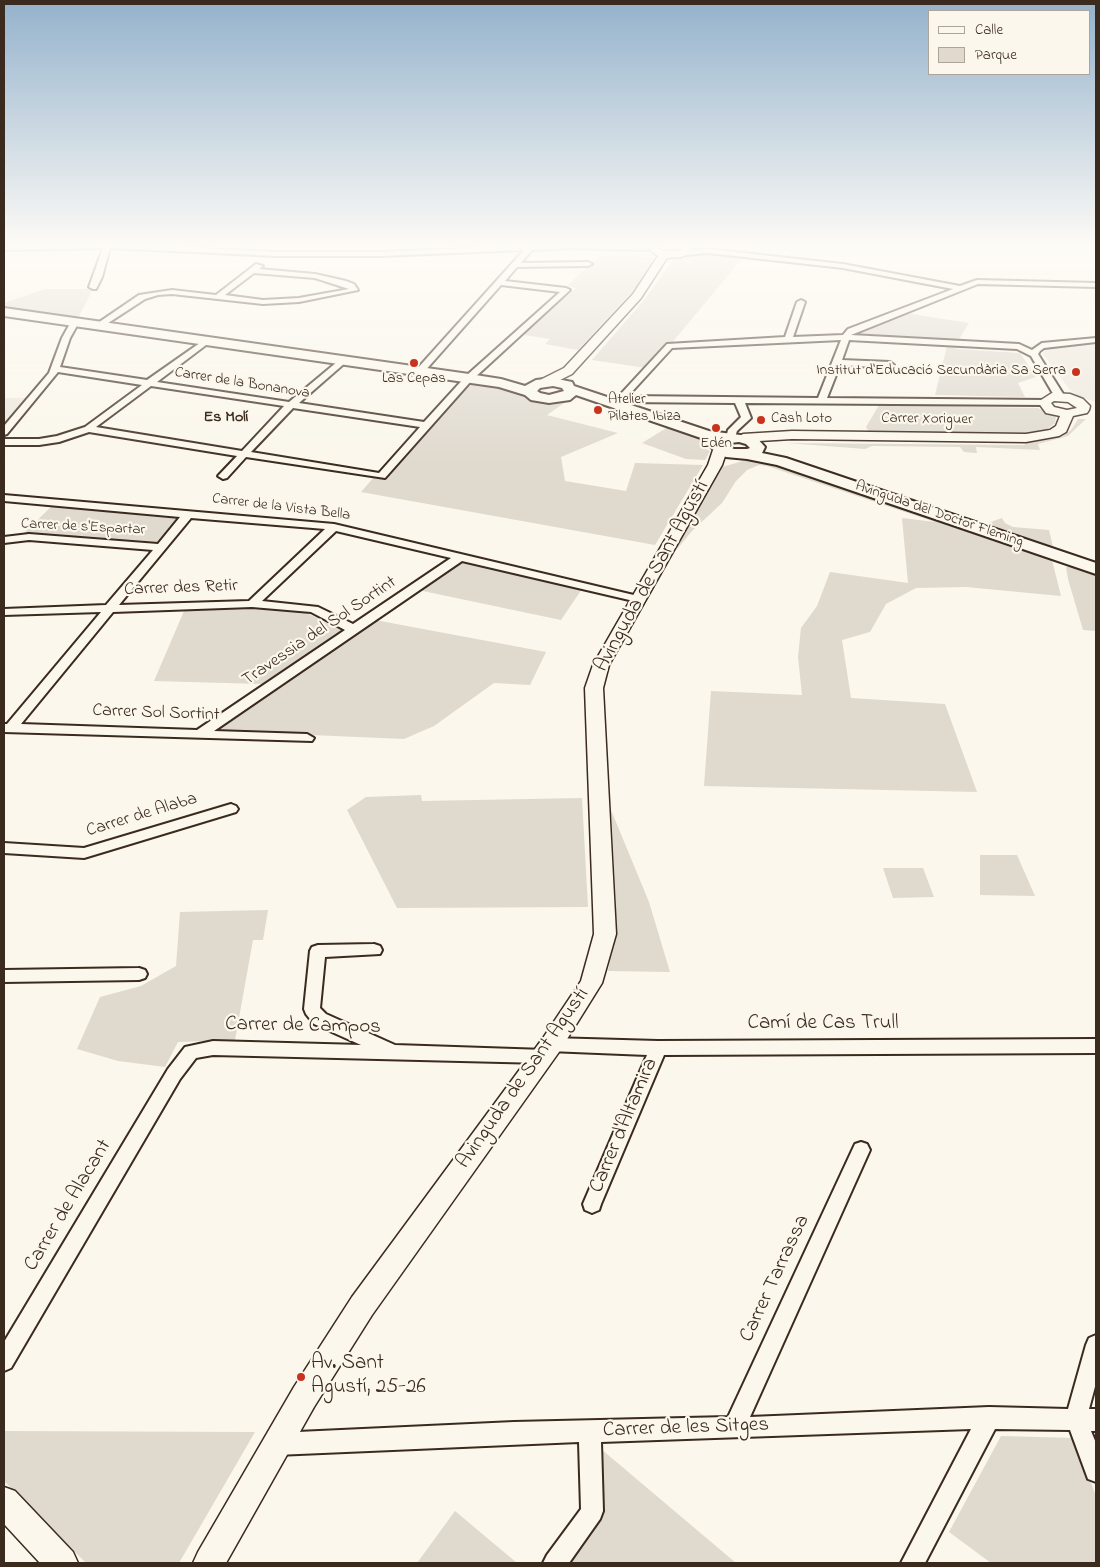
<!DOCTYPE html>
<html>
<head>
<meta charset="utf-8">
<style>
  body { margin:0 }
  #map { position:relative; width:1100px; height:1567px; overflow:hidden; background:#fbf7ec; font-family:"Indie Flower",sans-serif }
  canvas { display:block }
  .frame { position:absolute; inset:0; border:5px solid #3b2a1e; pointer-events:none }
  .legend { position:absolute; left:928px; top:10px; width:162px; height:65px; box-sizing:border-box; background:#fbf7ec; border:1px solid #aea59a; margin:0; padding:6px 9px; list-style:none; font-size:15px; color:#3b2a1e }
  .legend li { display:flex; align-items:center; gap:10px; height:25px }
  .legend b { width:25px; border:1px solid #aea59a }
</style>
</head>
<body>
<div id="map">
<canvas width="1100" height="1567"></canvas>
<div class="frame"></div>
<ul class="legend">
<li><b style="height:6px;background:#fbf7ec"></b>Calle</li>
<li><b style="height:14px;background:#dfd9ce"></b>Parque</li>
</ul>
</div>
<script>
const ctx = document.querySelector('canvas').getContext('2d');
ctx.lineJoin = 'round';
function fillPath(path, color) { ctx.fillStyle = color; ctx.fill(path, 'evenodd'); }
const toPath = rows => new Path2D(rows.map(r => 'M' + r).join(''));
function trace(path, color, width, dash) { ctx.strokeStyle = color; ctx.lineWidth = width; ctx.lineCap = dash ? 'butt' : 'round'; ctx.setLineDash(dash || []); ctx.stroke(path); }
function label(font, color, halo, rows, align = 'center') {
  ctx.font = font + ' "Indie Flower",sans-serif'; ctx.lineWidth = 4.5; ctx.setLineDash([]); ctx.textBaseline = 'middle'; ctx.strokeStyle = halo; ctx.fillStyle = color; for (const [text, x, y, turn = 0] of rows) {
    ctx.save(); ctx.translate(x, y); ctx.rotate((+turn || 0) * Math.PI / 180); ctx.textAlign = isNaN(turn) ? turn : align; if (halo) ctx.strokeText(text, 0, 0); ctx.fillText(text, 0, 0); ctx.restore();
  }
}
const built = toPath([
  [1096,344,1096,402,1080,397,1070,390,1043,354,1045,350,1050,348],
  [4,398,28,398,4,424]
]);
const green = toPath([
  [719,253,745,255,671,344,646,368,592,360,644,300,675,258,694,254],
  [599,256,654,257,651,267,640,283,578,350,545,344,550,339,524,335,576,288,567,286],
  [45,289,93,289,78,318,4,308,4,303],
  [906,313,969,323,958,341,857,335,857,332],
  [947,346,958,349,1020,353,1036,377,1018,383,1025,397,935,395],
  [469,382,511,389,533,401,552,404,567,401,547,415,618,433,561,457,565,481,626,491,635,463,703,465,655,545,361,492,374,477,383,478],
  [879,405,1038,408,1056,417,1055,423,1046,430,1024,434,869,432,866,427],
  [1078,419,1086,419,1068,436,1038,444,1040,450,976,447,977,453,964,452,960,447,872,446,865,449,787,443,1024,445,1029,442,1063,436,1071,430],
  [668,427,703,440,700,446,710,451,705,460,686,459,642,443],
  [743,461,754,461,776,465,780,463,1045,555,1052,560,1061,596,966,587,916,588,886,604,870,632,842,640,851,698,945,704,977,792,704,786,711,691,802,695,798,657,801,628,817,606,830,572,908,583,902,518,935,522,767,466,759,465,747,470,736,481,722,503,692,531,678,548,675,549,722,467],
  [54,504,182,515,156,544,24,533],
  [1002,518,1005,523,1013,527,1049,530,1053,547,1075,555,1073,558,982,525],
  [459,561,582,589,561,620,418,590],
  [1076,566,1096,573,1096,631,1083,630,1068,579,1066,567],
  [252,607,305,612,342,631,262,684,154,681,184,611],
  [375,620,546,652,530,685,494,683,434,726,404,739,219,731,215,727],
  [421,795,422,801,582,798,588,907,397,908,347,810,366,797],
  [611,810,649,902,670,972,608,971,615,931,616,903],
  [980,855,1017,855,1035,896,980,895],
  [923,868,934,897,893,898,883,868],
  [268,910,263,940,253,940,235,1040,178,1042,165,1067,118,1061,77,1049,100,997,141,986,176,966,180,912],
  [4,1431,255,1432,179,1563,86,1563,4,1481],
  [1001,1436,1074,1438,1096,1496,1096,1563,991,1563,949,1532],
  [601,1449,736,1563,571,1563,594,1531,603,1513],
  [455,1511,517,1563,417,1563]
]);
const street = toPath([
  [120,244,276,252,381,252,558,244,660,244,662,246,644,250,572,248,532,250,521,263,588,262,592,264,588,266,517,267,505,281,566,288,570,290,472,380,385,478,246,457,227,478,223,479,218,476,237,456,89,432,59,442,39,445,4,445,4,439,39,439,57,436,85,427,142,385,58,372,7,434,4,435,4,426,49,373,62,338,72,320,75,320,79,322,70,338,60,367,147,380,207,338,211,340,210,342,157,382,289,402,343,357,346,358,346,362,299,403,424,422,466,376,560,292,501,285,423,373,420,374,417,373,417,369,524,250,381,256,276,256,110,248,102,277,96,289,93,289,89,287,103,248,4,250,4,246,120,244],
  [151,386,284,406,242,451,96,427,151,386],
  [293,408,420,427,379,473,251,452,293,408],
  [708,249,843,264,960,286,977,280,1096,283,1096,287,978,284,851,335,1019,344,1032,350,1042,343,1096,338,1096,342,1044,348,1040,351,1038,354,1065,397,1060,400,1055,397,1031,356,1017,349,849,340,842,360,890,362,894,365,890,368,840,365,827,398,1047,400,1047,404,1044,405,745,403,751,418,737,431,734,440,731,441,726,438,728,430,741,417,735,403,623,402,614,406,608,406,608,402,618,397,667,344,785,337,797,302,801,300,805,302,793,337,843,335,848,329,953,289,843,268,708,253,685,255,681,253,685,251,708,249],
  [841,340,818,398,628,396,672,348,841,340],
  [256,264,263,266,259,269,315,274,346,281,354,284,358,290,299,302,263,304,172,294,158,295,145,299,102,327,95,325,139,295,172,290,216,295,256,264],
  [254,273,315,278,349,289,299,298,263,300,225,295,254,273],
  [4,495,334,524,638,596,644,599,638,602,462,561,214,731,307,734,314,738,312,741,4,732,4,724,7,724,101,612,4,615,4,609,106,605,153,550,29,540,4,543,4,537,29,534,158,544,180,517,4,501,4,495],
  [191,518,325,529,249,601,119,605,191,518],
  [336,531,451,558,353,624,318,607,262,601,336,531],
  [252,607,311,612,345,630,197,730,21,724,113,612,252,607],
  [231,804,236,806,238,809,236,812,84,858,4,853,4,843,84,848,231,804],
  [374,944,380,946,382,950,380,954,325,957,320,1008,326,1014,395,1045,545,1050,543,1045,545,1040,551,1038,658,1041,1096,1039,1096,1053,664,1055,601,1204,599,1210,592,1213,585,1210,583,1204,647,1055,549,1051,552,1056,549,1061,543,1063,213,1055,196,1058,180,1079,11,1368,4,1371,4,1342,168,1069,185,1047,213,1041,361,1045,314,1024,306,1014,304,1009,310,951,312,947,318,945,374,944],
  [139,968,145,970,147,974,145,978,139,980,4,982,4,970,139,968],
  [861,1142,867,1144,870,1150,750,1417,989,1407,1068,1409,1086,1345,1089,1338,1096,1335,1096,1383,1089,1409,1096,1409,1096,1431,1091,1431,1096,1443,1096,1482,1088,1479,1070,1430,995,1429,925,1563,901,1563,971,1429,601,1442,603,1511,600,1519,569,1563,543,1563,547,1555,581,1509,579,1442,276,1455,268,1452,265,1444,268,1436,276,1433,514,1422,728,1417,855,1144,861,1142]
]);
const secondary = toPath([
  [670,244,688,245,692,252,682,257,667,258,641,298,572,374,550,385,542,385,540,382,542,379,564,368,633,294,658,256,651,251,651,247,657,247,663,251,682,251,670,244],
  [1052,393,1070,394,1083,399,1090,406,1089,410,1087,413,1073,416,1066,432,1059,436,1026,442,792,439,743,442,737,438,743,434,792,431,1026,434,1050,430,1056,426,1060,416,1046,413,1038,402,1052,393],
  [1054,401,1068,402,1077,408,1067,410,1054,407,1051,403,1054,401],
  [721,443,728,447,722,465,609,665,603,688,616,934,602,983,559,1052,372,1315,314,1407,226,1563,193,1563,198,1552,294,1387,352,1297,543,1038,581,981,594,934,585,688,593,665,708,465,714,447,721,443],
  [4,1487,15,1491,73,1552,78,1563,40,1563,4,1524,4,1487]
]);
const primary = toPath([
  [4,308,469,374,501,379,525,386,536,380,553,378,567,381,572,382,574,386,709,431,756,437,765,447,762,453,786,458,1096,563,1096,574,777,465,747,459,726,457,718,453,701,438,576,395,570,400,549,403,531,400,525,395,499,387,4,316,4,308],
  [553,386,562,388,564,391,549,395,540,393,537,391,540,388,553,386],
  [739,442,746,444,750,448,747,449,734,449,728,446,730,443,739,442]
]);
const markers = [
  [414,363,5,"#c8321e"],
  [1076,372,5,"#c8321e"],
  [598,410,5,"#c8321e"],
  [761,420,5,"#c8321e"],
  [716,428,5,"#c8321e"],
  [301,1377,5,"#c8321e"]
];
const farPoinames = [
  ["Institut d'Educació Secundària Sa Serra",1066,372,"right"],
  ["Las Cepas",414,380],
  ["Atelier",608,401,"left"],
  ["Pilates Ibiza",608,418,"left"],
  ["Cash Loto",771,420,"left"],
  ["Edén",716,445]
];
const farStreetnames = [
  ["Carrer de la Bonanova",242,384,9],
  ["Carrer Xoriguer",927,420,1],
  ["Carrer de la Vista Bella",281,508,7],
  ["Avinguda del Doctor Fleming",939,515,19],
  ["Carrer de s'Espartar",83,528,3]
];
const farQuarternames = [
  ["Es Molí",226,418]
];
const streetNames = [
  ["Carrer des Retir",181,589,-2],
  ["Travessia del Sol Sortint",320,632,-34],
  ["Carrer Sol Sortint",156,714,2],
  ["Carrer de Alaba",142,816,-17]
];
const nearStreetnames = [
  ["Avinguda de Sant Agustí",653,577,-61],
  ["Camí de Cas Trull",823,1025],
  ["Carrer de Campos",303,1027,1],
  ["Avinguda de Sant Agustí",524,1079,-55],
  ["Carrer d'Altamira",625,1126,-67],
  ["Carrer de Alacant",69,1206,-59],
  ["Carrer Tarrassa",776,1279,-65],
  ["Carrer de les Sitges",686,1429,-2]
];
const nearPoinames = [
  ["Av. Sant",311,1365],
  ["Agustí, 25-26",311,1389]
];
fillPath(built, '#ede8dd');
fillPath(green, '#dfd9ce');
trace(street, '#3b2a1e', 4);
trace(secondary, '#3b2a1e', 3);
trace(primary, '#3b2a1e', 4);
fillPath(street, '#fbf7ec');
fillPath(secondary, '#fbf7ec');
fillPath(primary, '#fbf7ec');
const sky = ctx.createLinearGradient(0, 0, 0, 464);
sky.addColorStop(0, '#94b2cc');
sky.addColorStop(0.53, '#fdfbf6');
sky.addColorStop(1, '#fdfbf600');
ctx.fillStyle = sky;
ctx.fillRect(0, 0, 1100, 464);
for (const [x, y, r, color] of markers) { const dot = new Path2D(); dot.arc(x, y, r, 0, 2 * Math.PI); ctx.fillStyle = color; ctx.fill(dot); trace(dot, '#fbf7ec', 2); }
label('15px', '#3b2a1e', '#fbf7ec', farPoinames);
label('15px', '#3b2a1e', '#fbf7ec', farStreetnames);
label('bold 16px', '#3b2a1e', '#fbf7ec', farQuarternames);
label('18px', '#3b2a1e', '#fbf7ec', streetNames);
label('21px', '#3b2a1e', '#fbf7ec', nearStreetnames);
label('21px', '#3b2a1e', '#fbf7ec', nearPoinames, 'left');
</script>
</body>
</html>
